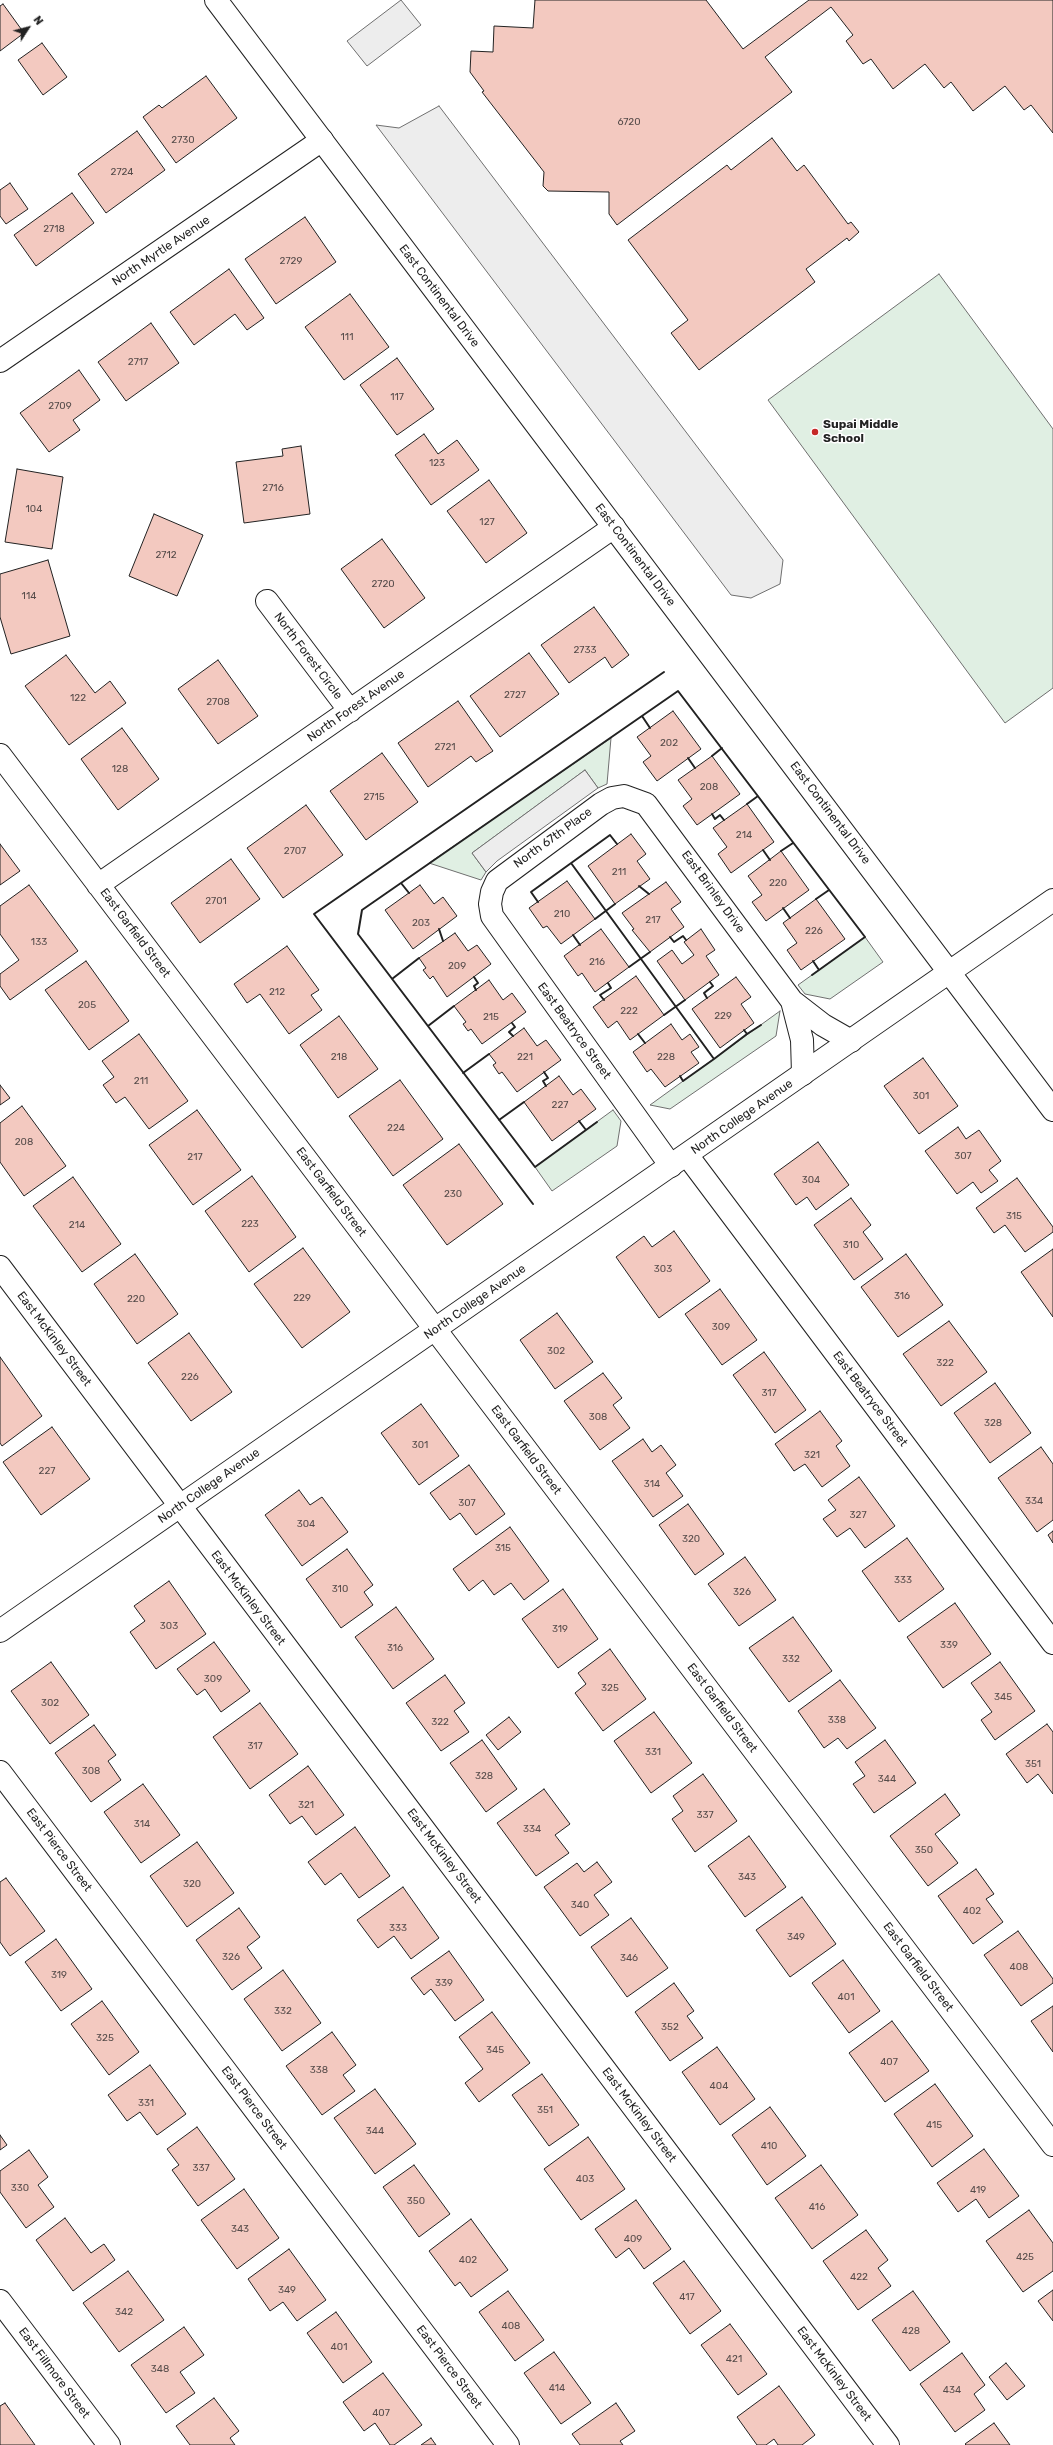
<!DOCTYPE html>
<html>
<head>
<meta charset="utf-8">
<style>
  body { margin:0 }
  #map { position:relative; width:1053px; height:2445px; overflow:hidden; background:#fff; font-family:Rubik,sans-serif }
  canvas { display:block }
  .north { position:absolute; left:8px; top:8px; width:40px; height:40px; -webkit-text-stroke:3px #fff; paint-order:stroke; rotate:54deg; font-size:11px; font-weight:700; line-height:16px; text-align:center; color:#222 }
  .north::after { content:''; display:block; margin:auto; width:14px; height:18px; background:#222; clip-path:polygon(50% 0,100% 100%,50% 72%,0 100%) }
</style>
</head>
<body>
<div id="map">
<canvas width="1053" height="2445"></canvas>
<div class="north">N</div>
</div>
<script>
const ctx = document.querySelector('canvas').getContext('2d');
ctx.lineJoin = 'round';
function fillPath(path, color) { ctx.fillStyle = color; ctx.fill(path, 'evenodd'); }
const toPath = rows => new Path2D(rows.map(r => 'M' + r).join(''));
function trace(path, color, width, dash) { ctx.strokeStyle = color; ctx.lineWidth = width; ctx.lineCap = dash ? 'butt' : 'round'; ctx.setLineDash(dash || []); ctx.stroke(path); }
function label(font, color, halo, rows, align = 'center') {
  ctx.font = font + ' Rubik,sans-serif'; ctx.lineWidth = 3; ctx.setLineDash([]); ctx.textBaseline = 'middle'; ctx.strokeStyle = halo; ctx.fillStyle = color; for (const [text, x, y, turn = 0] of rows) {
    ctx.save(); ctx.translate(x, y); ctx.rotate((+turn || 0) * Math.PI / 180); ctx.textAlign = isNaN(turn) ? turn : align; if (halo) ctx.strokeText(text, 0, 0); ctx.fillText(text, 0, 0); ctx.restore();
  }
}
const green = toPath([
  [939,274,1053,429,1053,688,1005,723,768,400,939,274],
  [611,738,607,784,598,788,585,770,472,853,486,872,481,880,429,863,611,738],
  [865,937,883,962,830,999,805,994,798,985,865,937],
  [780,1011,776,1036,670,1109,650,1105,780,1011],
  [613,1110,621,1121,617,1146,552,1191,535,1167,613,1110]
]);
const parking = toPath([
  [401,0,421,25,367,66,347,41,401,0],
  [439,106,783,560,780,584,751,598,731,595,376,125,399,128,439,106],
  [585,770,598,788,497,861,486,872,472,853,585,770]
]);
const building = toPath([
  [535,0,706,0,743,49,809,0,1053,0,1053,133,1031,105,1024,110,1005,86,973,111,951,82,944,88,925,64,893,89,871,59,863,64,846,41,853,35,831,7,765,57,792,92,617,225,609,214,609,192,548,191,543,186,544,172,482,92,484,91,470,72,471,51,493,52,494,26,533,28,535,0],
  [3,4,24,33,0,51,0,6,3,4],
  [42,43,67,77,43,95,18,60,42,43],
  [206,76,237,118,176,163,143,117,159,105,162,108,206,76],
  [137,131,165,170,106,213,78,174,137,131],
  [772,138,797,171,804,165,848,224,851,222,859,232,849,241,847,238,806,269,815,282,699,370,671,333,688,320,628,240,727,165,731,170,772,138],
  [10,183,28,209,6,224,0,216,0,190,10,183],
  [72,193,94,223,36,266,14,235,72,193],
  [305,217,336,262,276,304,245,259,305,217],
  [229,269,264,318,247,330,235,314,194,345,170,312,229,269],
  [350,294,389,347,344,380,305,327,350,294],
  [151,323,179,363,126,401,98,362,151,323],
  [397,358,434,409,397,435,360,385,397,358],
  [79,370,100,400,73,420,80,430,49,452,20,413,79,370],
  [424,434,438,454,457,440,479,470,431,505,395,455,424,434],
  [301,446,310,514,244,523,236,462,283,456,282,449,301,446],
  [17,469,63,477,52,549,5,542,17,469],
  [489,480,527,533,486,563,447,511,489,480],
  [154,514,203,535,177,596,129,576,154,514],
  [382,539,425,598,384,628,341,569,382,539],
  [48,560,70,636,11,654,0,617,0,574,48,560],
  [594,607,629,655,612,668,605,657,569,683,541,645,594,607],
  [529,653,559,694,500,737,470,696,529,653],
  [66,655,95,693,110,681,126,703,69,745,25,686,66,655],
  [218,660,258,716,218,744,178,689,218,660],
  [458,701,493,751,476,762,471,756,428,787,398,743,458,701],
  [673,711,701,749,657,781,643,762,651,756,637,737,673,711],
  [122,728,159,779,118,810,81,759,122,728],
  [382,753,418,802,366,840,330,791,382,753],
  [712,756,740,794,697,825,683,806,692,799,678,780,712,756],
  [747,804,774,842,731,873,718,854,727,847,713,828,747,804],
  [306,805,343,855,283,898,247,848,306,805],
  [631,834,646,854,637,861,650,879,615,904,588,866,631,834],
  [0,844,20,871,0,885,0,844],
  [781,851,809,890,766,921,752,902,762,895,748,876,781,851],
  [231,859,260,899,200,943,171,903,231,859],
  [567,881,595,919,561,944,547,926,543,928,529,908,567,881],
  [666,882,681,902,671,909,684,927,650,952,632,930,634,929,622,913,666,882],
  [29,885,78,951,10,1000,0,986,0,974,19,960,0,934,0,906,29,885],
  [420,885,434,904,443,897,457,916,413,949,385,910,420,885],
  [816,899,845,939,801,970,787,950,797,943,783,923,816,899],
  [601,929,629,967,595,992,582,973,578,976,564,956,601,929],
  [701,929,715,950,706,956,719,975,685,1000,657,961,672,950,682,964,694,955,684,942,701,929],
  [455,933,468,951,477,945,491,964,447,997,433,976,430,979,423,970,426,968,419,958,455,933],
  [287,946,319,990,311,995,322,1010,289,1034,260,994,247,1003,234,984,287,946],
  [86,961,129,1021,89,1050,45,990,86,961],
  [636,976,664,1015,630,1040,617,1021,608,1028,593,1007,636,976],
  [736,977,751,997,741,1004,754,1023,720,1048,692,1009,736,977],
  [489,980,503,1000,512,993,526,1012,482,1044,471,1029,468,1031,463,1024,466,1022,454,1006,489,980],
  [339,1016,378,1069,338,1098,300,1045,339,1016],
  [671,1024,682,1040,690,1034,699,1047,691,1052,699,1063,665,1087,651,1069,647,1072,633,1052,671,1024],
  [524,1028,537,1046,546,1040,561,1060,517,1092,502,1072,499,1074,493,1065,496,1063,489,1054,524,1028],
  [139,1034,188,1101,149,1129,125,1097,116,1103,103,1085,114,1077,102,1061,139,1034],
  [923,1058,958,1106,919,1134,884,1086,923,1058],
  [559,1076,573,1095,581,1089,596,1109,552,1141,524,1102,559,1076],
  [400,1080,443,1139,393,1176,349,1116,400,1080],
  [0,1085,10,1098,0,1105,0,1085],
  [22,1106,66,1166,24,1196,0,1162,0,1123,22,1106],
  [197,1110,241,1170,193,1205,149,1145,197,1110],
  [958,1127,966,1139,979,1130,1001,1161,989,1170,998,1181,981,1193,973,1182,957,1194,925,1151,958,1127],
  [818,1142,849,1185,816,1210,807,1197,796,1205,774,1174,818,1142],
  [459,1144,503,1204,447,1245,403,1185,459,1144],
  [252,1176,296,1237,249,1272,205,1211,252,1176],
  [73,1177,121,1244,82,1272,33,1206,73,1177],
  [1017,1178,1053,1227,1053,1232,1025,1252,1005,1225,994,1233,976,1208,1017,1178],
  [851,1198,871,1225,863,1232,883,1259,854,1280,814,1225,851,1198],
  [674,1231,710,1281,659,1318,616,1257,644,1236,652,1247,674,1231],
  [303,1248,350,1312,302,1348,254,1284,303,1248],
  [1053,1249,1053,1317,1021,1272,1053,1249],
  [135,1254,178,1314,137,1344,94,1284,135,1254],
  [906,1254,943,1305,898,1337,861,1287,906,1254],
  [720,1289,757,1340,722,1365,685,1314,720,1289],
  [557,1313,593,1362,555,1389,520,1340,557,1313],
  [949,1321,987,1372,941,1406,903,1354,949,1321],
  [189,1333,232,1392,191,1421,148,1363,189,1333],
  [764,1352,806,1410,775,1433,733,1375,764,1352],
  [0,1357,42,1416,2,1446,0,1443,0,1357],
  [603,1373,622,1398,613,1405,630,1428,600,1450,564,1401,603,1373],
  [995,1383,1031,1433,990,1463,954,1413,995,1383],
  [421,1404,459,1456,419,1485,381,1433,421,1404],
  [820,1411,842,1441,836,1446,850,1466,822,1487,805,1464,794,1471,775,1444,820,1411],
  [52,1427,90,1479,41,1515,3,1462,52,1427],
  [643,1439,652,1452,661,1445,676,1465,666,1473,683,1496,653,1517,612,1461,643,1439],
  [1041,1447,1053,1464,1053,1520,1037,1532,998,1478,1041,1447],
  [469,1465,505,1514,476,1535,460,1513,450,1520,430,1493,469,1465],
  [859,1477,895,1526,865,1548,850,1528,837,1537,823,1519,836,1510,828,1500,859,1477],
  [299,1490,310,1505,322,1497,348,1532,302,1566,265,1515,299,1490],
  [688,1504,724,1554,695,1575,659,1525,688,1504],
  [510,1527,549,1581,524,1600,511,1583,494,1595,483,1580,469,1591,453,1569,510,1527],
  [1053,1531,1053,1543,1048,1535,1053,1531],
  [907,1538,944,1589,899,1622,862,1571,907,1538],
  [347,1549,373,1585,364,1592,373,1605,341,1628,306,1579,347,1549],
  [745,1557,776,1600,739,1626,708,1584,745,1557],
  [169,1581,206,1634,156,1669,130,1632,145,1621,134,1606,169,1581],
  [563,1589,598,1639,558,1668,522,1619,563,1589],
  [955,1603,991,1654,943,1688,907,1637,955,1603],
  [396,1607,434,1659,393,1689,355,1637,396,1607],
  [793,1617,832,1671,789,1702,749,1648,793,1617],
  [214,1642,250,1691,221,1712,205,1689,197,1695,177,1669,214,1642],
  [610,1649,646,1699,603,1731,575,1693,586,1684,578,1673,610,1649],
  [51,1662,89,1715,50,1744,11,1691,51,1662],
  [1000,1662,1035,1711,995,1740,981,1720,992,1712,971,1683,1000,1662],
  [445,1675,465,1703,454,1711,469,1732,441,1751,406,1703,445,1675],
  [840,1680,876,1728,847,1749,838,1738,824,1748,798,1711,840,1680],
  [260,1703,298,1754,250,1789,213,1737,260,1703],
  [654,1712,692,1763,651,1793,614,1741,654,1712],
  [509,1717,521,1732,498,1750,486,1735,509,1717],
  [1047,1724,1053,1732,1053,1794,1038,1774,1027,1783,1006,1754,1047,1724],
  [94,1725,116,1755,108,1761,121,1780,91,1802,55,1753,94,1725],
  [482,1740,517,1789,486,1812,450,1763,482,1740],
  [885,1740,916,1783,874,1813,853,1784,865,1776,855,1762,885,1740],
  [308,1766,344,1815,316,1835,302,1816,290,1824,269,1795,308,1766],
  [703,1774,737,1821,695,1852,672,1819,683,1811,673,1796,703,1774],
  [143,1784,180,1835,141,1863,104,1812,143,1784],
  [544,1789,570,1824,555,1835,569,1853,536,1876,497,1823,544,1789],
  [945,1794,960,1815,935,1834,958,1863,928,1886,890,1836,945,1794],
  [355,1827,390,1876,359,1898,341,1873,325,1885,308,1862,355,1827],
  [749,1836,786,1887,745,1917,708,1866,749,1836],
  [197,1842,234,1893,187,1927,150,1876,197,1842],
  [597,1862,612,1882,594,1895,609,1915,580,1936,544,1887,577,1863,584,1872,597,1862],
  [976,1869,994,1894,986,1899,1003,1922,973,1944,938,1896,976,1869],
  [6,1878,45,1931,10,1956,0,1942,0,1882,6,1878],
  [403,1887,439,1938,411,1959,394,1936,378,1948,357,1920,403,1887],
  [802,1897,836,1944,790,1977,756,1930,802,1897],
  [239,1908,260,1937,247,1947,262,1968,232,1990,196,1940,239,1908],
  [631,1918,668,1968,627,1997,591,1947,631,1918],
  [1018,1931,1053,1979,1053,1983,1021,2006,984,1955,1018,1931],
  [56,1939,92,1989,61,2011,25,1962,56,1939],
  [449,1951,484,2000,455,2021,431,1989,424,1995,411,1978,449,1951],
  [843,1960,880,2011,849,2033,812,1983,843,1960],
  [283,1970,321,2023,282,2051,244,1999,283,1970],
  [674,1983,694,2011,687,2016,703,2038,670,2061,635,2012,674,1983],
  [102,2001,139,2052,109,2075,71,2024,102,2001],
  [1053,2006,1053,2052,1031,2021,1053,2006],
  [492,2012,530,2063,479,2102,465,2083,483,2069,459,2037,492,2012],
  [892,2021,929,2071,885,2102,849,2053,892,2021],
  [332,2032,356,2065,343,2075,355,2091,322,2115,286,2066,332,2032],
  [717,2047,755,2099,720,2125,682,2072,717,2047],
  [150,2065,186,2114,157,2135,140,2112,127,2121,108,2095,150,2065],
  [542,2074,579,2125,549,2146,512,2095,542,2074],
  [935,2084,973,2136,932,2167,894,2114,935,2084],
  [375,2089,416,2144,375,2174,334,2118,375,2089],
  [770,2107,806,2156,767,2185,732,2135,770,2107],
  [197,2127,235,2179,198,2206,172,2170,179,2165,167,2149,197,2127],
  [0,2135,7,2145,0,2150,0,2135],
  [588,2137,625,2189,581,2220,544,2169,588,2137],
  [984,2149,1019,2196,989,2218,976,2199,958,2212,937,2183,984,2149],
  [29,2150,48,2177,38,2185,54,2207,26,2228,0,2192,0,2171,29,2150],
  [414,2165,450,2214,419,2237,383,2187,414,2165],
  [821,2165,858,2215,812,2249,775,2198,821,2165],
  [244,2189,279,2238,237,2269,201,2220,244,2189],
  [636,2200,671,2249,644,2269,629,2248,616,2258,595,2229,636,2200],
  [1029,2210,1053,2243,1053,2271,1023,2292,986,2241,1029,2210],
  [65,2218,91,2253,104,2244,115,2260,73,2291,36,2240,65,2218],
  [471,2219,508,2270,471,2297,460,2282,455,2286,429,2251,471,2219],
  [866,2230,888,2260,878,2268,891,2286,858,2310,823,2261,866,2230],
  [289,2249,326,2300,297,2321,283,2302,270,2311,248,2279,289,2249],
  [684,2261,721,2311,690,2334,653,2283,684,2261],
  [128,2271,164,2320,119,2352,83,2303,128,2271],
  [1053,2290,1053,2321,1038,2301,1053,2290],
  [508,2291,544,2340,515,2361,479,2312,508,2291],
  [913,2291,950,2342,910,2371,872,2320,913,2291],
  [336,2312,372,2362,343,2383,307,2333,336,2312],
  [730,2324,767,2374,738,2395,701,2345,730,2324],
  [184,2327,204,2355,180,2372,195,2393,166,2413,131,2365,184,2327],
  [554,2352,591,2403,561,2424,524,2373,554,2352],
  [962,2353,985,2385,974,2394,985,2410,955,2432,920,2384,962,2353],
  [1006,2363,1025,2386,1007,2400,989,2377,1006,2363],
  [383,2373,422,2425,394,2445,390,2445,375,2423,364,2431,343,2402,383,2373],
  [779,2386,815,2435,802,2445,778,2445,774,2439,766,2445,757,2445,737,2417,779,2386],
  [214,2398,239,2431,230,2438,235,2445,190,2445,176,2426,214,2398],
  [5,2403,35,2445,0,2445,0,2406,5,2403],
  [616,2403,635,2431,620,2441,623,2445,580,2445,572,2434,616,2403],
  [994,2423,1010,2445,966,2445,965,2444,994,2423],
  [431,2438,436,2445,421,2445,431,2438]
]);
const minor = toPath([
  [0,361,322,140],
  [267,601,350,711],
  [0,755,1053,2145],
  [98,885,614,527],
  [792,1001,802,1040,803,1074],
  [687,1155,1053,1643],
  [671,1166,492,916,490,904,492,892,497,881,601,804,612,798,624,796,646,804,792,1001,823,1025,851,1041],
  [0,1267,888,2445],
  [0,1772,508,2445],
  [0,2301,109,2445]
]);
const tertiary = toPath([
  [216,0,1053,1110],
  [0,1631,1053,900]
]);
const wall = toPath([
  [642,716,650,728],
  [712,756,722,748],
  [688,758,695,768],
  [747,804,758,796],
  [712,814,715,819,720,815,724,820],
  [763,850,770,860],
  [781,851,793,843],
  [571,863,714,1059],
  [401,883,409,893],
  [639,886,649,894],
  [816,899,829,890],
  [538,902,531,892,610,835,617,844],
  [783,908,790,918],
  [595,919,615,904],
  [439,929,443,941],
  [573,935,580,945],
  [670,937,674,942,683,936,686,940],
  [629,967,650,952],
  [812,975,819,970],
  [474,977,478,983,474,986,476,990],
  [392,979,419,958],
  [707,998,704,993,713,986,710,982],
  [604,1000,600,995,611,988,608,983],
  [664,1015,685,1000],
  [512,1023,515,1027,509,1032,513,1036],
  [428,1026,454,1006],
  [638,1034,645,1043],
  [747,1034,761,1025],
  [544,1072,548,1078,543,1081,546,1086],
  [463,1073,489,1054],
  [680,1076,683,1081,714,1059,747,1034,744,1030],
  [499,1120,524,1102],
  [579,1121,586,1130,535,1167,358,934,362,910,678,691,865,937,819,970,813,961],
  [586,1130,597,1122],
  [533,1204,314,914,664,672]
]);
const markers = [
  [815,432,4,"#c62828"]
];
const numberNames = [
  ["6720",629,122],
  ["2730",183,140],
  ["2724",122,172],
  ["2718",54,229],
  ["2729",291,261],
  ["111",347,337],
  ["2717",138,362],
  ["117",397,397],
  ["2709",60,406],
  ["123",437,463],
  ["2716",273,488],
  ["104",34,509],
  ["127",487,522],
  ["2712",166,555],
  ["2720",383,584],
  ["114",29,596],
  ["2733",585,650],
  ["2727",515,695],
  ["122",78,698],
  ["2708",218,702],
  ["202",669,743],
  ["2721",445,747],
  ["128",120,769],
  ["208",709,787],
  ["2715",374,797],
  ["214",744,835],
  ["2707",295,851],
  ["211",619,872],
  ["220",778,883],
  ["2701",216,901],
  ["210",562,914],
  ["217",653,920],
  ["203",421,923],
  ["226",814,931],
  ["133",39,942],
  ["216",597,962],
  ["209",457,966],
  ["212",277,992],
  ["205",87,1005],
  ["222",629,1011],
  ["229",723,1016],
  ["215",491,1017],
  ["218",339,1057],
  ["221",525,1057],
  ["228",666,1057],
  ["211",141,1081],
  ["301",921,1096],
  ["227",560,1105],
  ["224",396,1128],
  ["208",24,1142],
  ["307",963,1156],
  ["217",195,1157],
  ["304",811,1180],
  ["230",453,1194],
  ["315",1014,1216],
  ["223",250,1224],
  ["214",77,1225],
  ["310",851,1245],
  ["303",663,1269],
  ["316",902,1296],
  ["229",302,1298],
  ["220",136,1299],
  ["309",721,1327],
  ["302",556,1351],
  ["322",945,1363],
  ["226",190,1377],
  ["317",769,1393],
  ["308",598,1417],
  ["328",993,1423],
  ["301",420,1445],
  ["321",812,1455],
  ["227",47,1471],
  ["314",652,1484],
  ["334",1034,1501],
  ["307",467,1503],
  ["327",858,1515],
  ["304",306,1524],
  ["320",691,1539],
  ["315",503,1548],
  ["333",903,1580],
  ["310",340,1589],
  ["326",742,1592],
  ["303",169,1626],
  ["319",560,1629],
  ["339",949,1645],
  ["316",395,1648],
  ["332",791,1659],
  ["309",213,1679],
  ["325",610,1688],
  ["345",1003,1697],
  ["302",50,1703],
  ["338",837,1720],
  ["322",440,1722],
  ["317",255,1746],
  ["331",653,1752],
  ["351",1033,1764],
  ["308",91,1771],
  ["328",484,1776],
  ["344",887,1779],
  ["321",306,1805],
  ["337",705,1815],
  ["314",142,1824],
  ["334",532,1829],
  ["350",924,1850],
  ["343",747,1877],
  ["320",192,1884],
  ["340",580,1905],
  ["402",972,1911],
  ["333",398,1928],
  ["349",796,1937],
  ["326",231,1957],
  ["346",629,1958],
  ["408",1019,1967],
  ["319",59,1975],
  ["339",444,1983],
  ["401",846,1997],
  ["332",283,2011],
  ["352",670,2027],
  ["325",105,2038],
  ["345",495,2050],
  ["407",889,2062],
  ["338",319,2070],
  ["404",719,2086],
  ["331",146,2103],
  ["351",545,2110],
  ["415",934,2125],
  ["344",375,2131],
  ["410",769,2146],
  ["337",201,2168],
  ["403",585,2179],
  ["330",20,2188],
  ["419",978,2190],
  ["350",416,2201],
  ["416",817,2207],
  ["343",240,2229],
  ["409",633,2239],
  ["425",1025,2257],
  ["402",468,2260],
  ["422",859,2277],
  ["349",287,2290],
  ["417",687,2297],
  ["342",124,2312],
  ["408",511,2326],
  ["428",911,2331],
  ["401",339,2347],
  ["421",734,2359],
  ["348",160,2369],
  ["414",557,2388],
  ["434",952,2390],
  ["407",381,2413]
];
const streetNames = [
  ["North Myrtle Avenue",161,251,-34],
  ["East Continental Drive",439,296,53],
  ["East Continental Drive",635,555,53],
  ["North Forest Circle",308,656,53],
  ["North Forest Avenue",356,706,-35],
  ["East Continental Drive",830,813,53],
  ["North 67th Place",553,838,-36],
  ["East Brinley Drive",713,892,54],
  ["East Garfield Street",135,933,53],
  ["East Beatryce Street",574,1031,54],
  ["North College Avenue",742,1117,-35],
  ["East Garfield Street",331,1192,53],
  ["North College Avenue",475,1302,-35],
  ["East McKinley Street",54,1339,53],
  ["East Beatryce Street",870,1399,53],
  ["East Garfield Street",526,1450,53],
  ["North College Avenue",209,1486,-35],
  ["East McKinley Street",248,1598,53],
  ["East Garfield Street",722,1708,53],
  ["East Pierce Street",59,1850,53],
  ["East McKinley Street",444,1856,53],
  ["East Garfield Street",918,1967,53],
  ["East Pierce Street",254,2108,53],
  ["East McKinley Street",639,2115,53],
  ["East Pierce Street",449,2367,53],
  ["East Fillmore Street",54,2373,53],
  ["East McKinley Street",834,2374,53]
];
const poiNames = [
  ["Supai Middle",823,425],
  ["School",823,439]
];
fillPath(green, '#e0efe3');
trace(green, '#6f6f6f', 1);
fillPath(parking, '#ededed');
trace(parking, '#6f6f6f', 1);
fillPath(building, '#f3c9c0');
trace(building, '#222', 1);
trace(minor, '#222', 24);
trace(tertiary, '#222', 24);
trace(minor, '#fff', 22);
trace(tertiary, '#fff', 22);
trace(wall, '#222', 2);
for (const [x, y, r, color] of markers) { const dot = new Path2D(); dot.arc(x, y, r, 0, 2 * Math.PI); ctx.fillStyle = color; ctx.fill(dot); trace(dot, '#fff', 1.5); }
label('10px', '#564c4a', null, numberNames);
label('12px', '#222', '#fff', streetNames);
label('bold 12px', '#222', '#fff', poiNames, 'left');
</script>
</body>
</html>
